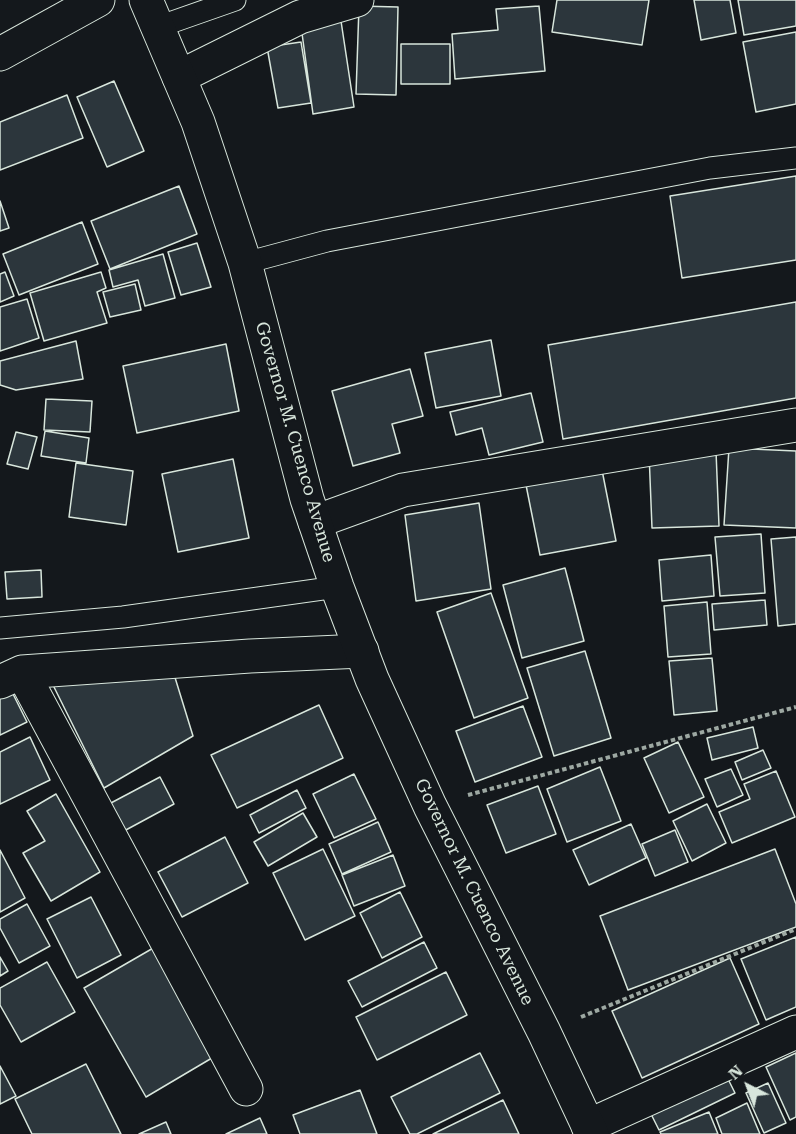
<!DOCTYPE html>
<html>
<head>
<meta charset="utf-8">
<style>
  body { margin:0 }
  #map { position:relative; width:796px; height:1134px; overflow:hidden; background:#14181c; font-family:"Roboto Serif",serif }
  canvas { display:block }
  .north { position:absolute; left:718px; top:1056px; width:60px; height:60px; -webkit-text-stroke:4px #14181c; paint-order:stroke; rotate:318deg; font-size:16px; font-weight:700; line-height:24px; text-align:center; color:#d8e6dc }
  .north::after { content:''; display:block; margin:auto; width:21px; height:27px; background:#d8e6dc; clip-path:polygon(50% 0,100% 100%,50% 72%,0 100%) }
</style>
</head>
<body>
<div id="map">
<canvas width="796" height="1134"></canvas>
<div class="north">N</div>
</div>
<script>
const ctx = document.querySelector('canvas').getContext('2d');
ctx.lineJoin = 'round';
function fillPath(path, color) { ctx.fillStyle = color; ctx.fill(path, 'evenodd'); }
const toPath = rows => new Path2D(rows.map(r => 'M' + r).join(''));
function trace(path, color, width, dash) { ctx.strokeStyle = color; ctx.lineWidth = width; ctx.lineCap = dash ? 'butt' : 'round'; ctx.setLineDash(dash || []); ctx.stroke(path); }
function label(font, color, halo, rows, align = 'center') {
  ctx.font = font + ' "Roboto Serif",serif'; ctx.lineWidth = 4.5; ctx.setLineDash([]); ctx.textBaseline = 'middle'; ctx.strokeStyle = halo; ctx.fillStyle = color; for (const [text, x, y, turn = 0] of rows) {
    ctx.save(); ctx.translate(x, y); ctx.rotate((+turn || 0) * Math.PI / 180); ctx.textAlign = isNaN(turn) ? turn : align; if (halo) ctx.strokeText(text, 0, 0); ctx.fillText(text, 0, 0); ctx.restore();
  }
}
const building = toPath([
  [557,0,649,0,642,45,552,32,557,0],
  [694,0,730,0,736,33,701,40,694,0],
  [738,0,796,0,796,26,744,35,738,0],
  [359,6,398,7,396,95,356,94,359,6],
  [539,6,545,71,455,79,452,34,498,30,496,9,539,6],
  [341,21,354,107,313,114,301,26,341,21],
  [796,32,796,104,756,112,743,42,796,32],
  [301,42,311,103,278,108,267,47,301,42],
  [401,44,450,44,450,84,401,84,401,44],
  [114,81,144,151,107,167,77,97,114,81],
  [67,95,83,138,0,170,0,122,67,95],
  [796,176,796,260,682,278,670,196,796,176],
  [179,186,197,234,110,269,91,221,179,186],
  [0,201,9,228,0,231,0,201],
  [82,222,98,264,19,295,3,254,82,222],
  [197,243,211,287,181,295,168,252,197,243],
  [163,254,175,298,145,306,138,280,113,287,109,270,163,254],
  [5,272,14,296,0,302,0,274,5,272],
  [101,272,106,288,97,292,107,323,44,341,30,293,101,272],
  [135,284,141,310,110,317,103,292,135,284],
  [27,299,39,338,0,351,0,307,27,299],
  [796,302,796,398,563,439,548,345,796,302],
  [491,340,501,396,436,408,425,353,491,340],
  [76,341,83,379,16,390,0,385,0,361,76,341],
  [226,344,239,411,137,433,123,366,226,344],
  [410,369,423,416,392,424,400,453,353,466,332,391,410,369],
  [531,393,543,442,489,455,482,428,456,435,450,412,531,393],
  [46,399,92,401,90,432,44,430,46,399],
  [45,431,89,438,86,463,41,456,45,431],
  [16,432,37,437,28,469,7,464,16,432],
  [729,448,796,451,796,528,724,525,729,448],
  [716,451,719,526,652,528,649,453,716,451],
  [233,459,249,538,178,552,162,474,233,459],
  [76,463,133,471,126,525,69,517,76,463],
  [602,470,616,541,540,555,526,485,602,470],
  [479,503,491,589,416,601,405,515,479,503],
  [761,534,765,593,720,596,715,537,761,534],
  [796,537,796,624,778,626,771,539,796,537],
  [711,555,714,596,662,601,659,560,711,555],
  [565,568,584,641,522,658,503,585,565,568],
  [41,570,42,597,7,599,5,572,41,570],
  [491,593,528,698,474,718,437,612,491,593],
  [765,600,767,625,714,630,712,604,765,600],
  [707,602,711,654,668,657,664,606,707,602],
  [585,651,611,738,554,756,527,668,585,651],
  [712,658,717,711,674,715,669,661,712,658],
  [173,671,193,736,104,788,52,683,173,671],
  [10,688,27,722,0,735,0,692,10,688],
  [319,705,343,758,237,808,211,755,319,705],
  [523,706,542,757,475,782,456,731,523,706],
  [753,727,758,748,712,760,707,738,753,727],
  [30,737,50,780,0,804,0,752,30,737],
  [678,742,704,797,669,813,644,758,678,742],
  [763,750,771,768,742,780,735,762,763,750],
  [600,767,621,821,567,842,547,789,600,767],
  [731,769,743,795,717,807,705,779,731,769],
  [776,771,795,817,732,843,719,812,750,799,744,784,776,771],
  [354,774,376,819,334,838,313,794,354,774],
  [160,777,174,804,124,831,109,804,160,777],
  [538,786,556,834,506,853,487,805,538,786],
  [297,790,306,808,259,833,250,815,297,790],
  [56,794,100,872,51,901,23,853,45,841,27,811,56,794],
  [707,804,726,843,692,861,673,821,707,804],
  [303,813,317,837,268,866,254,842,303,813],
  [378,822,391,852,342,874,329,844,378,822],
  [631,824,646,858,589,885,573,850,631,824],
  [675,830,688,862,655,876,642,844,675,830],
  [225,837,248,883,182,917,158,872,225,837],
  [323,849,355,916,305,940,273,873,323,849],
  [775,849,796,904,796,927,628,990,600,916,775,849],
  [0,850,25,898,0,912,0,850],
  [393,855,405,886,354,906,342,875,393,855],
  [400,892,422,937,382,958,360,913,400,892],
  [91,897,121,955,77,978,47,919,91,897],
  [27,904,50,946,19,963,0,928,0,919,27,904],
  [796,937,796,1007,766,1020,741,959,796,937],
  [424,942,437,968,362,1007,348,981,424,942],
  [155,947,217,1055,146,1097,84,988,155,947],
  [0,957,8,971,0,976,0,957],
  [730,958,759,1024,642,1078,612,1011,730,958],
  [47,962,75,1012,21,1042,0,1005,0,988,47,962],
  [446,972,467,1015,377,1060,356,1017,446,972],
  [480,1053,500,1093,417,1134,410,1134,391,1097,480,1053],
  [796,1053,796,1117,790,1120,766,1067,796,1053],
  [86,1064,121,1134,32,1134,15,1099,86,1064],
  [0,1066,16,1096,0,1104,0,1066],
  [724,1071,735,1093,659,1130,648,1108,724,1071],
  [768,1083,786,1123,764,1133,746,1093,768,1083],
  [360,1090,377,1134,300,1134,293,1115,360,1090],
  [503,1100,519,1134,433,1134,503,1100],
  [747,1103,760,1134,722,1134,716,1118,747,1103],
  [709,1112,718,1134,661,1134,660,1132,709,1112],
  [260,1118,267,1134,226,1134,260,1118],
  [166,1122,171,1134,139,1134,166,1122]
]);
const path = toPath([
  [468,795,796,707],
  [581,1017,796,929]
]);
const lane = toPath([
  [158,27,235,0],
  [245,263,327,241,710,168,796,158],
  [0,628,123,617,337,587]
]);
const street = toPath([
  [0,54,98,0],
  [179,77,300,17,357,0],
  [315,522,403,490,796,425],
  [22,672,246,1089],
  [0,682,22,672,250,656,362,651],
  [588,1126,796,1032]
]);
const secondary = toPath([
  [146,0,198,122,245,263,307,499,337,587,372,679,430,806,544,1032,592,1134]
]);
const streetNames = [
  ["Governor M. Cuenco Avenue",295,442,74],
  ["Governor M. Cuenco Avenue",474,892,64]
];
fillPath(building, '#2c363c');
trace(building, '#d8e6dc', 1.5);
trace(lane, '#d8e6dc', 23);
trace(street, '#d8e6dc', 35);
trace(secondary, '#d8e6dc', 35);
trace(path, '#9da8a2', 4, [4.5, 3]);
trace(lane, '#14181c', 21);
trace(street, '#14181c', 33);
trace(secondary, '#14181c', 33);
label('18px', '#d8e6dc', '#14181c', streetNames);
</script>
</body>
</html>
